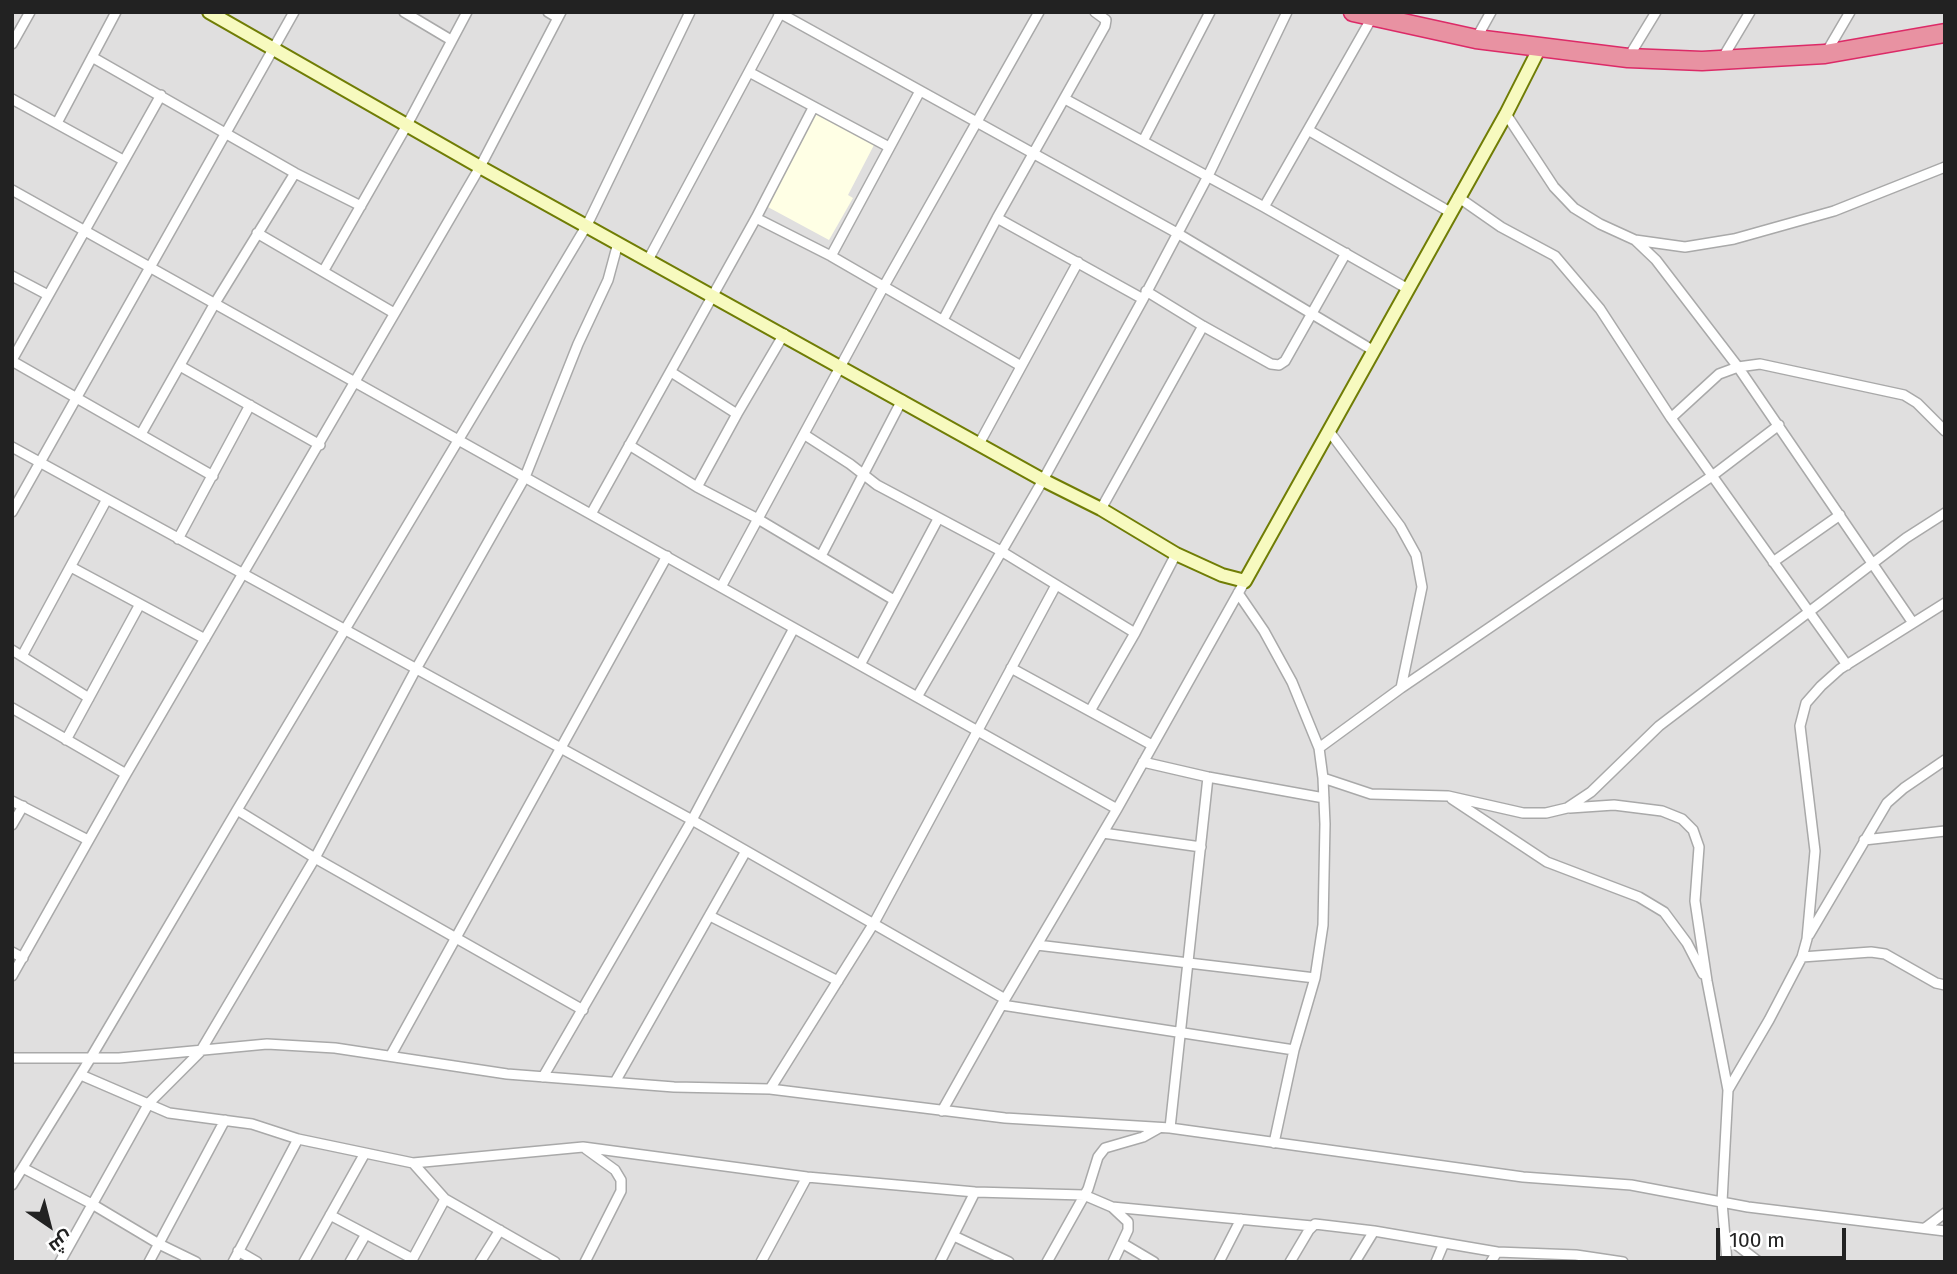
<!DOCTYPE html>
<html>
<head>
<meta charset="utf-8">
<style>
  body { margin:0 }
  #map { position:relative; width:1957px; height:1274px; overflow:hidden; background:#f2efe9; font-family:"Fira Sans",Cairo,sans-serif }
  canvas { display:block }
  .frame { position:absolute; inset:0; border:14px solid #222; pointer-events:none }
  .north { position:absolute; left:14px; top:1190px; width:70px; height:70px; -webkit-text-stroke:5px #fff; paint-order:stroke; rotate:145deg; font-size:19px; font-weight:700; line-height:28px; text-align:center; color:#222 }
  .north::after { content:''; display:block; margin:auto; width:24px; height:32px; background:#222; clip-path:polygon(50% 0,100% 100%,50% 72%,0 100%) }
  .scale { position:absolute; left:1716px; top:1228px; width:130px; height:32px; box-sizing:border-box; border:4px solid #222; border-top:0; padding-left:9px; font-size:21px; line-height:24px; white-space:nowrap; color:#222; -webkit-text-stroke:5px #fff; paint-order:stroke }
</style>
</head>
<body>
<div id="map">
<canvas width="1957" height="1274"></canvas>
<div class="frame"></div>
<div class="north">ش</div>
<div class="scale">100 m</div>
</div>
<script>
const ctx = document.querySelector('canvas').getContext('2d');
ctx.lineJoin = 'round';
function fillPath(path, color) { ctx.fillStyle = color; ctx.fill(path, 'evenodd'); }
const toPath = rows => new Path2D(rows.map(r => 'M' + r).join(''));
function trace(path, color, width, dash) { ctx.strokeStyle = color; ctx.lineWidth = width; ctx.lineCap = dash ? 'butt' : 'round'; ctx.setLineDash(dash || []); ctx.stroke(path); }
const residential = toPath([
  [12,12,1945,12,1945,1262,12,1262]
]);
const education = toPath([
  [816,114,874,145,848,195,853,198,829,240,766,206]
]);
const street = toPath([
  [404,12,451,40],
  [548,12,558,18],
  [778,12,1177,233,1374,351],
  [1476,39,1491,12],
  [12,44,30,12],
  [1826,53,1850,12],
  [92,57,295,173,361,206],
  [1628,58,1656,12],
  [1722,59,1750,12],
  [749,72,889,147],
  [12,99,123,160],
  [1065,99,1264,207,1408,289],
  [1506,114,1554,187,1574,208,1600,224,1635,240,1685,247,1734,239,1834,211,1945,167],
  [57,123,116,12],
  [1308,130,1450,212],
  [1143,141,1210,12],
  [12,190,1117,809],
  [1458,197,1501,227,1555,256,1600,309,1671,418,1847,665],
  [1264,207,1374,14],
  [756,218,831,256,1021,366],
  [997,218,1143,299],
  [257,233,394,313],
  [1635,240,1656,260,1738,367,1913,623],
  [831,256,920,91],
  [648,260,781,12],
  [324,270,407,125,467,12],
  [12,276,48,295],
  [1146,291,1203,326,1271,364,1279,365,1285,361,1346,253],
  [943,320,997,218,1105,26,1106,20,1095,12],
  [12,360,161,95],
  [12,361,213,476],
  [180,366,320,445],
  [671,372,737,414],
  [1671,418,1719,374,1738,367,1760,364,1904,395,1917,403,1945,431],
  [1329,431,1400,526,1416,555,1422,587,1401,688],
  [141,434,215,303,295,173],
  [805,435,850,464,877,485,1001,551,1135,633],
  [979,444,1078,262],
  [629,445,697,487,758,519,894,600],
  [12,447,692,820,1005,999],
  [697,487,737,414,784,334],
  [1101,509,1203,326],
  [12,512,294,12],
  [591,514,756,218,813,108],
  [178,539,250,405],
  [821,556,902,400],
  [1773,562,1840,515],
  [71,567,205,639],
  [721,587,884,286,1039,12],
  [1238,593,1264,631,1292,682,1319,748,1323,778,1325,824,1323,925,1315,978,1294,1050,1274,1143],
  [12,650,89,698],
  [22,656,107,499],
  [860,665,938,519],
  [1011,668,1152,745],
  [917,697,1043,480,1143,299,1208,176,1287,12],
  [12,708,126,774],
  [1090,711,1135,633,1176,554],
  [66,740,140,604],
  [1319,748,1401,688,1712,476,1779,425],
  [1143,762,1208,777,1324,798],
  [1323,778,1371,794,1448,796,1523,813,1546,813,1567,808,1591,792,1659,726,1906,538,1945,513],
  [1452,799,1547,862,1639,897,1664,912,1687,943,1703,974],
  [12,801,88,840],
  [1570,808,1614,805,1662,811,1682,819,1693,830,1699,847,1695,901,1707,981,1728,1090,1722,1202,1727,1262],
  [237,810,315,858,583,1010],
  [12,825,23,806],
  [1103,833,1201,847],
  [1864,840,1945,831],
  [710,916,838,981],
  [1809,935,1887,803,1904,788,1945,760],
  [1037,945,1315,978],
  [12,952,23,958],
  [1802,957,1871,952,1885,954,1936,983,1945,985],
  [12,976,126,774,480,167,561,12],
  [1002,1005,1294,1050],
  [391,1055,667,556],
  [12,1058,119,1058,267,1044,335,1048,507,1074,674,1087,770,1089,1005,1118,1170,1128,1523,1177,1631,1185,1748,1207,1945,1231],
  [81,1075,169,1113,252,1124,298,1139,413,1163,445,1199,411,1262],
  [543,1077,692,820,794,628],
  [615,1082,746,851],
  [770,1089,874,923,1055,587],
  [1728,1090,1769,1020,1802,957,1807,939,1815,851,1800,726,1806,703,1821,686,1840,669,1945,603],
  [942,1111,1005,999,1117,809,1245,581],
  [1170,1128,1208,777],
  [413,1163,583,1147,807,1177,975,1192,1084,1195,1112,1207,1128,1222,1128,1230,1113,1262],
  [23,1168,92,1204,159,1244,196,1262],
  [12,1185,90,1059,237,810,587,225,690,12],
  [445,1199,555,1262],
  [1112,1207,1312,1226],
  [330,1215,413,1259],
  [1925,1228,1945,1213],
  [954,1236,1009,1262],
  [1725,1236,1759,1262],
  [1122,1243,1154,1262],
  [238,1251,257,1262],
  [1497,1252,1576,1255,1623,1262],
  [60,1262,149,1103,200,1052,315,858,416,669,525,477,578,344,608,280,618,243],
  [149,1262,225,1120],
  [233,1262,298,1139],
  [304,1262,365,1153],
  [350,1262,366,1234],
  [480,1262,500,1230],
  [585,1262,621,1191,621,1180,615,1170,586,1149],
  [761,1262,807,1177],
  [940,1262,975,1192],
  [1047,1262,1088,1189,1098,1157,1105,1148,1143,1137,1159,1128],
  [1219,1262,1241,1219],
  [1290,1262,1309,1230,1315,1224,1374,1231,1497,1252,1491,1262],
  [1355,1262,1374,1231],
  [1436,1262,1444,1243]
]);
const secondary = toPath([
  [209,12,480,167,1043,480,1101,509,1176,554,1222,575,1245,581,1506,114,1540,47]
]);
const highway = toPath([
  [1353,12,1476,39,1628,58,1702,61,1825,54,1945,33]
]);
fillPath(residential, '#e0dfdf');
fillPath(education, '#ffffe5');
trace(street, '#a9a9a9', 12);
trace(secondary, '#707d05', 16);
trace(highway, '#dc2a67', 21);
trace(street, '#fff', 9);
trace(secondary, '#f7fabf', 12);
trace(highway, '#e892a2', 18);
</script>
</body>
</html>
